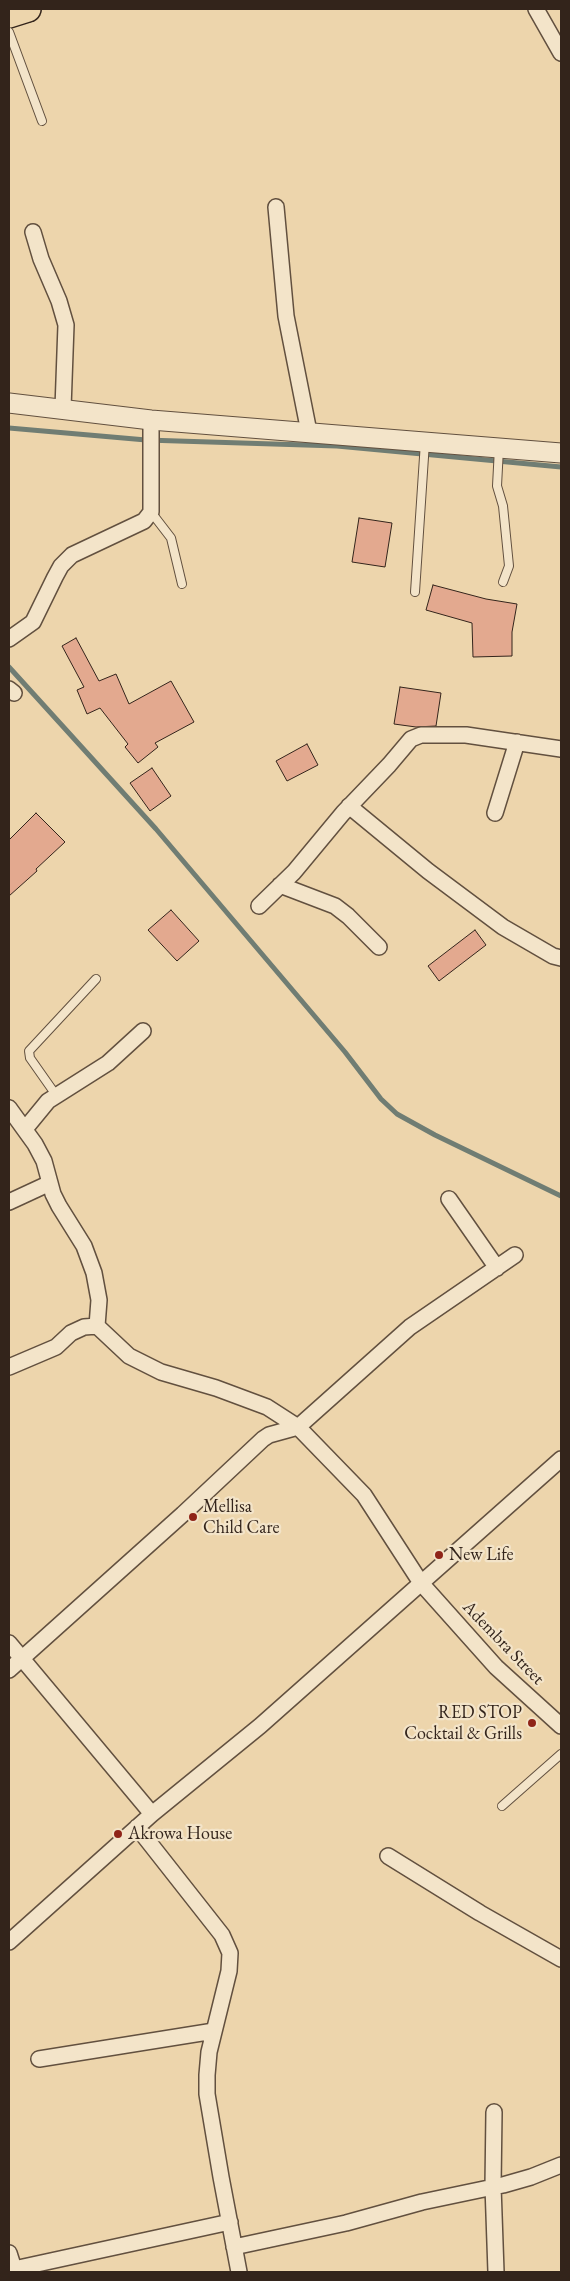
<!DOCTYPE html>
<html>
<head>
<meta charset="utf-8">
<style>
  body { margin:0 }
  #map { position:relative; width:570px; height:2281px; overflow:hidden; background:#edd5ac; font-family:"EB Garamond",serif }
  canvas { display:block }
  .frame { position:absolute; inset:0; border:10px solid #33241b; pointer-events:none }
</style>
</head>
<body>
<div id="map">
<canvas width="570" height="2281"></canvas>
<div class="frame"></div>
</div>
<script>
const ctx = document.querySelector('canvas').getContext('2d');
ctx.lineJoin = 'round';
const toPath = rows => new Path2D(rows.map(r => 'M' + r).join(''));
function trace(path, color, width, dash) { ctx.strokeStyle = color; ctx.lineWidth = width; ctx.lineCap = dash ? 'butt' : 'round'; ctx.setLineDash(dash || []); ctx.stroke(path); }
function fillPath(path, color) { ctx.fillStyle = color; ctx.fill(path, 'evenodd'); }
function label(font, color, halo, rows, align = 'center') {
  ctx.font = font + ' "EB Garamond",serif'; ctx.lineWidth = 4.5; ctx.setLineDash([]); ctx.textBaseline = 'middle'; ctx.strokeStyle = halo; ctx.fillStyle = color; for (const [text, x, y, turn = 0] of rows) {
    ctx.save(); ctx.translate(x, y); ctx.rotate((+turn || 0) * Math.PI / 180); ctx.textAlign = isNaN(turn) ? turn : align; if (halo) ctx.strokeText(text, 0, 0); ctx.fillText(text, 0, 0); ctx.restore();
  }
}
const stream = toPath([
  [9,428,146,440,337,446,561,467],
  [9,667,156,829,345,1052,381,1099,397,1114,435,1135,561,1196]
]);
const building = toPath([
  [359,518,392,523,385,567,352,562,359,518],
  [433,585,486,599,517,604,512,632,512,656,473,657,472,623,426,610,433,585],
  [76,638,99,681,116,674,129,704,171,681,194,722,155,743,158,747,138,763,125,747,128,744,100,708,87,714,77,690,84,687,62,646,76,638],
  [400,687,441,693,436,726,416,727,394,724,400,687],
  [307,744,318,765,287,781,276,761,307,744],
  [152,768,171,796,150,811,130,783,152,768],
  [36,813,65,842,36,869,37,871,9,896,9,840,36,813],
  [171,910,199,941,177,961,148,930,171,910],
  [475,930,486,945,439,981,428,966,475,930]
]);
const service = toPath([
  [9,32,42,121],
  [499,448,497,486,503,506,509,566,503,582],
  [151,512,171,538,182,584],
  [415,592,425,442],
  [56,1095,30,1058,29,1051,96,979],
  [502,1806,561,1754]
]);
const minor = toPath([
  [536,9,561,53],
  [276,207,286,316,309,432],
  [33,232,41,259,59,301,66,325,63,408],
  [9,639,33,622,55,577,61,566,72,555,144,521,151,512,151,420],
  [9,689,14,693],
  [349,806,428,871,503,927,553,956,561,958],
  [495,813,517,742],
  [280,885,335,906,348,916,379,947],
  [259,906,294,872,343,813,389,765,411,739,421,735,466,735,561,749],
  [9,1108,35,1144,44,1161,53,1194,59,1206,84,1246,94,1273,99,1300,97,1326],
  [25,1129,48,1101,108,1063,143,1031],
  [449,1199,497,1268],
  [9,1202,50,1183],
  [9,1367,56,1347,71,1333,84,1327,97,1326,129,1356,161,1372,216,1388,267,1407,298,1427,364,1495,421,1583,496,1667,561,1726],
  [9,1643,152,1814],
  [9,1670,183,1514,263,1439,269,1435,298,1427,410,1327,515,1255],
  [137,1827,222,1935,230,1953,229,1971,209,2052,207,2075,207,2094,221,2177,239,2272],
  [388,1856,480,1913,561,1959],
  [9,1942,152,1814,260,1726,561,1459],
  [39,2059,214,2031],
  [494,2112,493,2186,496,2272],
  [234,2247,346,2223,422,2202,503,2185,531,2177,561,2165],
  [9,2253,15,2272],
  [14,2269,230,2222]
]);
const tertiary = toPath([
  [9,403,151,420,561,453]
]);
const primary = toPath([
  [9,15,28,9]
]);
const markers = [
  [193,1517,5,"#8f2418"],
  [439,1555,5,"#8f2418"],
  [532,1723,5,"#8f2418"],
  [118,1834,5,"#8f2418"]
];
const poiNames = [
  ["Mellisa",203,1507],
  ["Child Care",203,1528],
  ["New Life",449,1555],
  ["RED STOP",522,1713,"right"],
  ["Cocktail & Grills",522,1734,"right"],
  ["Akrowa House",128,1834]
];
const streetNames = [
  ["Adembra Street",503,1643,46]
];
trace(stream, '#707d73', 5);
fillPath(building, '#e3a98f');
trace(building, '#33241b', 1);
trace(service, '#62503f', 10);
trace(minor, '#62503f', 18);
trace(tertiary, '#62503f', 21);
trace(primary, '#33241b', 28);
trace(service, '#f3e4c9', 8);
trace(minor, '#f3e4c9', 15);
trace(tertiary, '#f3e4c9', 19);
trace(primary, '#edd5ac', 25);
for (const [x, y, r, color] of markers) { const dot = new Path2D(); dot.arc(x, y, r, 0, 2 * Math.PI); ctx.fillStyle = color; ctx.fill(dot); trace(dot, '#f3e4c9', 2); }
label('18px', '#33241b', '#f3e4c9', poiNames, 'left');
label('18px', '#33241b', '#f3e4c9', streetNames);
</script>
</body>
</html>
